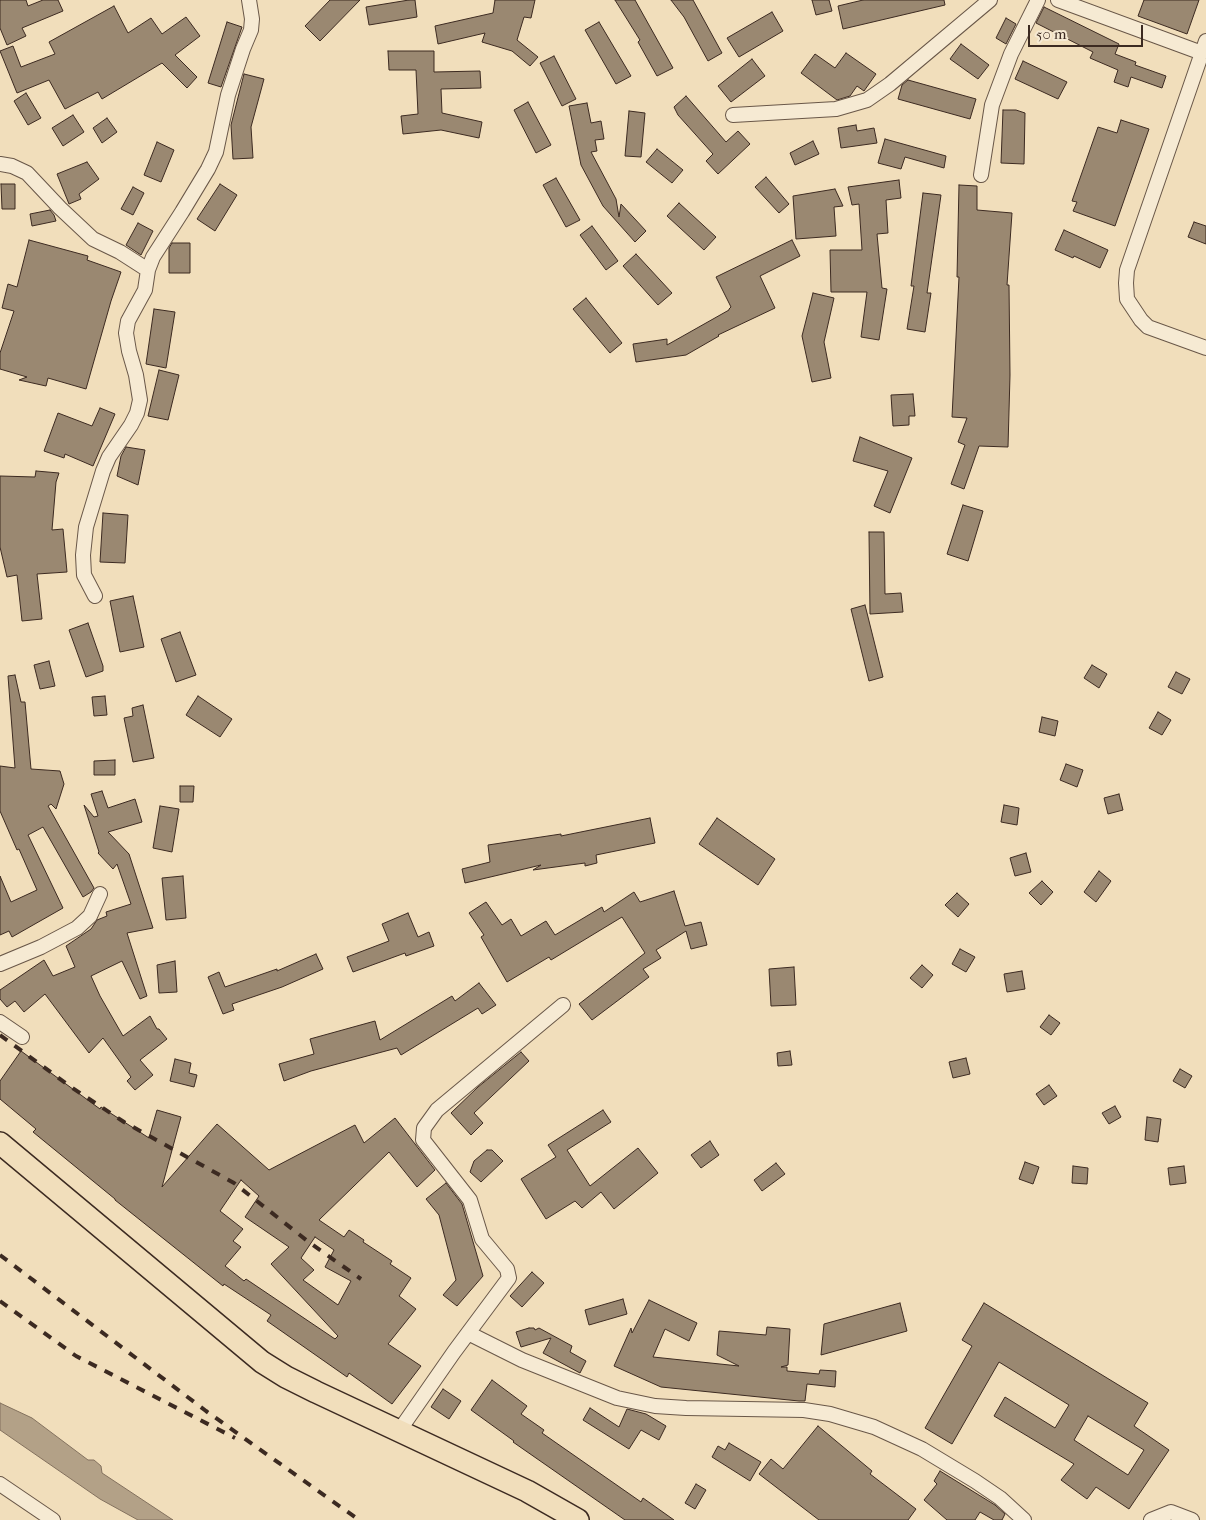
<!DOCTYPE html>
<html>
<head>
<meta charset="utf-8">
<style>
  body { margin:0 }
  #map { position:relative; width:1206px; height:1520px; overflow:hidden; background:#f1debb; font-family:"IM FELL French Canon",serif }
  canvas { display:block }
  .scale { position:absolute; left:1028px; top:25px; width:115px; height:22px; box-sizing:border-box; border:2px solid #3c2a21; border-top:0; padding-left:6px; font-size:15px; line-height:18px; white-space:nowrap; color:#3c2a21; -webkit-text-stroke:4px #f6ead3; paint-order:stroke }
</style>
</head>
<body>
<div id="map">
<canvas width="1206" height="1520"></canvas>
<div class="scale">50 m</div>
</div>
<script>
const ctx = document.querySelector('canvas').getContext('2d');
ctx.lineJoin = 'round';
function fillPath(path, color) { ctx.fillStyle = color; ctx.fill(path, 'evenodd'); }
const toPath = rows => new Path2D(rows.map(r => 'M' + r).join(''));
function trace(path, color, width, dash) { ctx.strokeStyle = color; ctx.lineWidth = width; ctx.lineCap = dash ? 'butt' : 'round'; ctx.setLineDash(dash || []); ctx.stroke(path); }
const water = toPath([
  [0,1403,32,1418,88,1460,94,1460,101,1466,102,1473,173,1520,138,1520,100,1499,0,1430,0,1403]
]);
const building = toPath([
  [0,0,26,0,28,6,43,0,58,0,63,11,22,28,26,36,7,45,0,28,0,0],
  [330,0,360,0,320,41,305,26,330,0],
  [409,0,415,0,417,17,369,25,366,7,409,0],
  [495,0,535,0,531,18,524,17,517,40,538,57,530,66,512,51,482,42,485,33,438,44,435,26,493,13,495,0],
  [615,0,635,0,673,68,657,76,638,42,640,40,615,0],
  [671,0,693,0,722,53,708,61,684,17,671,0],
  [812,0,829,0,832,11,816,15,812,0],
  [863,0,944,0,945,5,843,29,838,6,863,0],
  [1144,0,1199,0,1187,34,1138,16,1144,0],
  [114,6,128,33,151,18,162,34,186,17,200,36,175,55,197,77,187,88,162,63,102,99,98,92,65,109,49,80,17,93,0,51,13,46,21,67,55,54,49,42,114,6],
  [1044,7,1119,44,1115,54,1136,62,1135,65,1166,76,1162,88,1131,77,1128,87,1114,82,1118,70,1090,58,1093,52,1036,23,1044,7],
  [772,12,783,31,739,57,727,38,772,12],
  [1006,18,1016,24,1006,44,996,38,1006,18],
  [227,22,242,27,221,87,208,83,227,22],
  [599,22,631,76,616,84,585,30,599,22],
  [961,44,989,65,978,79,950,59,961,44],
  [388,51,434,51,434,72,480,71,481,88,441,89,442,113,482,122,479,138,441,130,403,134,401,116,418,114,416,70,389,70,388,51],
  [846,53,876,74,864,91,857,86,850,96,837,100,801,73,815,54,835,68,846,53],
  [554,56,576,99,562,106,540,63,554,56],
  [752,59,765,76,731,102,718,86,752,59],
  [1023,61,1067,82,1058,99,1015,79,1023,61],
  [244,74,264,79,251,127,253,158,233,159,231,125,244,74],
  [908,80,976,99,970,119,898,99,902,85,908,80],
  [26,93,41,118,28,125,14,101,26,93],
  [686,96,726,142,738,131,750,144,718,174,706,161,713,154,678,115,674,107,686,96],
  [528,102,551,145,536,153,514,110,528,102],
  [587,103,591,123,601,121,604,139,595,140,597,151,591,152,616,199,619,217,621,204,646,231,635,242,603,206,581,165,569,106,587,103],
  [1003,110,1016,110,1025,113,1024,164,1001,163,1003,110],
  [629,111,645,113,641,157,625,156,629,111],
  [73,115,84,132,63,146,52,128,73,115],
  [107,118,117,132,102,143,93,128,107,118],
  [1121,120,1149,129,1115,226,1073,211,1077,202,1072,201,1098,127,1117,133,1121,120],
  [856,125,857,131,874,128,877,143,841,148,838,128,856,125],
  [885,139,946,156,944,168,905,157,901,169,878,163,885,139],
  [813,141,819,154,795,165,790,153,813,141],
  [157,142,174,150,161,182,144,175,157,142],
  [657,149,683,170,672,183,646,162,657,149],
  [87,162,99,179,79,194,81,199,69,204,57,174,87,162],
  [766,177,789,204,779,213,755,187,766,177],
  [556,178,580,220,566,227,543,185,556,178],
  [899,180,901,198,886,200,888,233,877,234,882,288,887,289,879,340,861,337,867,292,831,292,830,250,862,250,859,204,852,205,848,187,899,180],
  [1,184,15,184,15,209,2,209,1,184],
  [220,184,237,195,215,231,197,219,220,184],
  [959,185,977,186,977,210,1012,213,1007,285,1009,285,1010,375,1008,447,979,446,964,489,951,484,965,445,958,442,967,418,952,417,959,277,957,277,959,185],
  [133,187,144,193,133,215,121,209,133,187],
  [835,189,843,206,834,207,836,236,796,239,793,196,835,189],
  [923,193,941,195,927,293,931,293,925,332,907,329,914,286,911,286,923,193],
  [679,203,716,237,704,250,667,216,679,203],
  [50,210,54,215,56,221,32,226,30,214,50,210],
  [1194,222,1206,226,1206,244,1188,237,1194,222],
  [138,223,153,231,141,255,126,245,138,223],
  [592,226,618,261,606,270,580,235,592,226],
  [1064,230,1108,250,1100,268,1074,256,1073,258,1055,250,1064,230],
  [29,240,88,256,87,260,121,272,111,301,86,389,48,378,46,386,19,380,27,377,0,369,0,353,14,311,2,308,8,284,17,287,29,240],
  [792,240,800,256,760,276,775,308,718,335,719,336,686,355,636,362,633,344,667,339,667,345,729,310,729,309,731,307,716,277,792,240],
  [172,243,190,243,190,273,169,273,169,248,172,243],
  [636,254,672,293,658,305,623,266,636,254],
  [813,293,834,298,824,342,831,378,812,382,802,336,813,293],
  [586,298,622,343,610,353,573,309,586,298],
  [154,309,175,312,166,368,146,364,154,309],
  [159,370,179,375,168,420,148,416,159,370],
  [913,394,915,416,909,416,909,425,893,426,891,395,913,394],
  [100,408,115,414,93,466,65,454,64,458,44,451,58,413,92,426,100,408],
  [860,437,912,458,890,513,874,506,888,471,853,461,860,437],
  [126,447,145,450,138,485,117,476,121,456,126,447],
  [36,471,59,473,56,482,52,530,63,529,67,572,37,574,42,619,22,621,17,575,7,577,0,547,0,476,35,477,36,471],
  [963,505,983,511,968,561,947,554,963,505],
  [103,513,128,515,125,563,100,562,103,513],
  [869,532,884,532,885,594,901,593,903,612,870,614,869,532],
  [133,596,144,647,120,652,110,601,133,596],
  [865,605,883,677,869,681,851,609,865,605],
  [88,623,103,666,103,671,86,677,69,630,88,623],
  [180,632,196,675,176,682,161,639,180,632],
  [49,661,55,686,40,689,34,665,49,661],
  [1092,665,1107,674,1099,688,1084,678,1092,665],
  [1176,672,1190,679,1182,694,1168,687,1176,672],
  [15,675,21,702,25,702,31,769,60,771,64,784,56,809,51,804,48,806,94,888,91,892,83,897,43,827,28,835,63,908,12,937,9,931,0,935,0,876,11,902,37,890,19,849,17,850,0,811,0,766,15,768,8,676,15,675],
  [105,696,107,715,94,716,92,697,105,696],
  [198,696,232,719,220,737,186,715,198,696],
  [143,705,154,758,133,762,124,718,133,716,132,708,143,705],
  [1158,712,1171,720,1162,735,1149,728,1158,712],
  [1042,717,1058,721,1055,736,1039,732,1042,717],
  [115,760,115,775,94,775,94,761,115,760],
  [1066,764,1083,770,1077,787,1060,780,1066,764],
  [180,786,194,786,193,802,180,802,180,786],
  [102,791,108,808,135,799,142,822,108,832,129,854,153,928,127,933,147,996,140,999,122,961,91,976,100,996,123,1036,150,1016,157,1029,159,1029,167,1039,140,1060,153,1075,135,1090,127,1081,131,1077,103,1038,89,1053,45,994,24,1012,15,1001,7,1007,0,999,0,990,44,960,53,976,75,967,66,946,91,929,97,920,107,916,106,912,131,904,117,864,113,869,98,853,99,852,84,805,94,817,98,816,91,794,102,791],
  [1119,794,1123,810,1108,814,1104,798,1119,794],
  [1004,805,1019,808,1017,825,1001,822,1004,805],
  [160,806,179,809,172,852,153,848,160,806],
  [650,818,655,843,596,855,597,863,585,866,585,863,533,870,541,865,465,883,462,869,490,862,488,845,561,834,561,836,650,818],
  [717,818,775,859,758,885,699,844,717,818],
  [1026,853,1031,872,1015,876,1010,858,1026,853],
  [1099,871,1111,881,1096,902,1084,892,1099,871],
  [183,876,186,918,166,920,162,878,183,876],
  [1042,881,1053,892,1041,905,1029,893,1042,881],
  [674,891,685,926,701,922,707,945,691,949,686,931,656,950,661,958,643,969,649,977,592,1020,579,1004,645,953,622,917,551,960,549,957,507,982,481,937,484,935,469,913,486,902,502,925,511,919,521,936,546,921,555,935,602,907,604,912,634,892,640,902,674,891],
  [957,893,969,904,958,917,945,905,957,893],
  [408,913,418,937,429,932,434,946,406,956,405,953,353,972,347,957,389,941,382,924,408,913],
  [960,949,975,957,966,972,952,964,960,949],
  [316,954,323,969,282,987,232,1004,234,1010,223,1014,208,977,219,972,225,987,277,969,277,971,316,954],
  [175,961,177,992,159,993,157,965,175,961],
  [922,965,933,975,922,988,910,978,922,965],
  [794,967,796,1005,771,1006,769,969,794,967],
  [1022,971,1025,989,1007,992,1004,974,1022,971],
  [479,983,496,1005,482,1014,478,1008,401,1055,397,1048,311,1071,284,1081,279,1064,314,1054,310,1039,375,1021,380,1040,452,996,455,1001,479,983],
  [1049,1015,1060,1023,1051,1035,1040,1027,1049,1015],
  [21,1051,100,1109,101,1107,149,1138,157,1110,181,1117,162,1187,217,1124,269,1170,355,1125,364,1143,395,1118,435,1170,417,1187,389,1152,319,1220,344,1237,349,1230,364,1240,363,1242,392,1261,390,1264,411,1278,399,1296,416,1309,388,1344,421,1366,392,1404,349,1373,347,1377,267,1321,271,1315,224,1284,223,1286,115,1200,115,1199,33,1132,36,1129,0,1099,0,1081,21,1051],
  [241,1180,259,1196,245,1217,289,1247,271,1264,338,1336,335,1339,246,1279,244,1281,225,1266,241,1247,233,1241,243,1229,220,1211,241,1180],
  [315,1237,334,1250,325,1267,351,1281,338,1305,303,1280,314,1270,301,1258,315,1237],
  [790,1051,792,1065,778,1066,777,1053,790,1051],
  [521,1052,529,1061,474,1113,483,1123,471,1135,451,1113,478,1087,521,1052],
  [966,1058,970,1074,953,1078,949,1062,966,1058],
  [175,1059,191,1063,189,1073,197,1075,194,1087,170,1081,175,1059],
  [1180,1069,1192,1076,1185,1088,1173,1081,1180,1069],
  [1049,1085,1057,1096,1044,1105,1036,1094,1049,1085],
  [1115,1106,1121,1117,1109,1124,1102,1113,1115,1106],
  [603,1110,611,1122,567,1150,590,1186,638,1148,658,1173,614,1209,601,1192,582,1208,575,1201,546,1219,521,1179,556,1157,548,1145,603,1110],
  [1147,1117,1161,1119,1158,1142,1145,1140,1147,1117],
  [710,1141,719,1155,701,1168,691,1155,710,1141],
  [487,1150,492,1150,503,1161,481,1182,470,1172,474,1161,487,1150],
  [1025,1162,1039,1167,1033,1184,1019,1179,1025,1162],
  [776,1163,785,1174,762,1191,754,1180,776,1163],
  [1073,1166,1088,1168,1087,1184,1072,1183,1073,1166],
  [1184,1166,1186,1183,1170,1185,1168,1168,1184,1166],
  [446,1183,462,1204,483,1276,457,1306,443,1295,456,1280,439,1215,426,1199,446,1183],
  [532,1272,544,1283,522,1307,510,1296,532,1272],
  [623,1299,627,1314,589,1325,585,1310,623,1299],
  [649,1300,697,1323,689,1341,665,1329,653,1357,739,1366,717,1355,719,1331,766,1335,767,1327,790,1329,788,1365,781,1367,787,1367,787,1371,819,1374,820,1370,836,1371,835,1387,807,1384,805,1401,799,1401,661,1387,614,1366,631,1328,632,1333,649,1300],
  [900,1303,907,1331,821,1355,824,1324,900,1303],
  [984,1303,1148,1403,1134,1426,1169,1450,1129,1509,1096,1487,1087,1499,1061,1480,1074,1464,994,1416,1005,1397,1055,1428,1069,1405,999,1362,952,1444,925,1428,972,1346,962,1340,984,1303],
  [1088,1416,1144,1450,1128,1475,1074,1440,1088,1416],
  [529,1328,534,1328,535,1330,539,1328,572,1346,570,1352,586,1361,580,1373,543,1353,551,1338,521,1347,516,1332,529,1328],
  [492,1380,527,1406,521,1414,544,1430,542,1433,641,1502,643,1498,674,1520,625,1520,513,1442,514,1441,471,1410,492,1380],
  [443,1389,461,1401,449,1419,431,1407,443,1389],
  [590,1408,619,1427,627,1409,646,1414,666,1426,659,1440,641,1430,629,1449,583,1420,590,1408],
  [818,1426,872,1471,870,1474,916,1509,908,1520,819,1520,759,1474,771,1459,783,1469,818,1426],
  [729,1443,761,1462,750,1481,712,1457,718,1446,725,1450,729,1443],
  [940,1471,995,1505,1005,1514,1002,1520,994,1520,980,1512,975,1520,947,1520,924,1500,937,1484,934,1481,940,1471],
  [696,1484,706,1490,695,1509,685,1503,696,1484]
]);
const street = toPath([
  [1058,0,1202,53],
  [1206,41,1127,270,1126,283,1127,299,1141,320,1148,327,1206,348],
  [733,115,836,109,867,100,890,84,990,0],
  [0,164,12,166,27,173,60,208,93,239,120,252,148,270],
  [981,175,992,105,1011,54,1038,0],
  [95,596,84,575,83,555,86,527,103,471,109,457,131,425,137,413,140,400,136,375,129,351,126,333,128,321,145,290,148,270,153,257,182,212,208,169,216,152,228,95,243,49,251,30,252,19,249,0],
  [0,964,41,947,77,928,90,916,100,894],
  [0,1022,22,1037],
  [468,1333,522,1360,617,1398,655,1406,686,1408,804,1410,830,1414,874,1427,922,1449,975,1481,1000,1498,1024,1520],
  [399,1431,454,1352,509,1278,507,1269,482,1239,470,1200,423,1140,424,1128,437,1110,563,1005],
  [0,1484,53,1520],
  [1151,1520,1171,1512,1192,1520]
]);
const primary = toPath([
  [0,1143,262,1362,286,1377,316,1392,527,1491,578,1520]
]);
const rail = toPath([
  [0,1035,71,1087,124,1122,234,1183,310,1243,361,1279],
  [0,1255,206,1411,359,1520],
  [0,1301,76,1356,235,1438]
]);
fillPath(water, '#b3a187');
trace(water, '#83715e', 1);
fillPath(building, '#9a8871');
trace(building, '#3c2a21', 1);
trace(street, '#695748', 16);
trace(primary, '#3c2a21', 24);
trace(street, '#f6ead3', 14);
trace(primary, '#f1debb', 21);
trace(rail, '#3c2a21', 4, [9, 9]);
</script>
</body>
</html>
